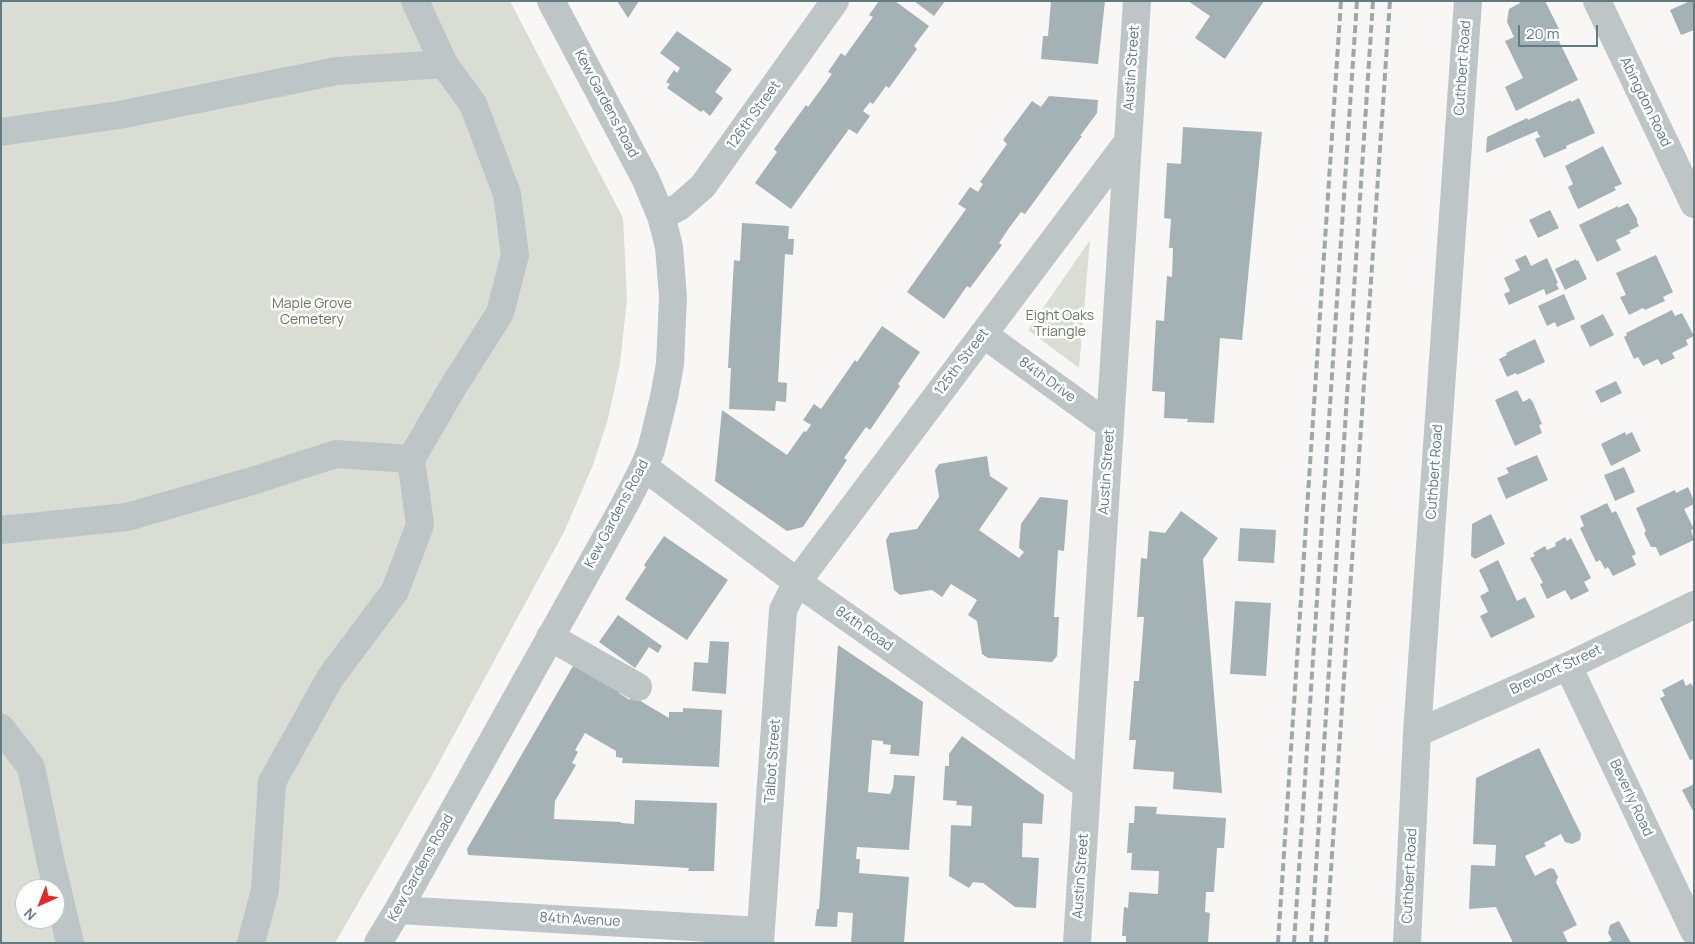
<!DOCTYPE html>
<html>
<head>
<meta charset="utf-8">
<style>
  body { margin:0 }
  #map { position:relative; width:1695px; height:944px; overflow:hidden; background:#f8f7f5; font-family:Manrope,sans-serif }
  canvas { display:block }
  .frame { position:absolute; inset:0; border:2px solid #627a81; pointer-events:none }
  .north { position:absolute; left:15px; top:879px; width:50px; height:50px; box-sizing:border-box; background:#fff; border:1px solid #c0cacd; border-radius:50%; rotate:224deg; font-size:14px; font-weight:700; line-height:20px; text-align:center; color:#627a81 }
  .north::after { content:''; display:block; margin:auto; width:18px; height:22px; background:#e82824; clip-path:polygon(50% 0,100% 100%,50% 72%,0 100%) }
  .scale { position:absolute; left:1518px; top:25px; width:80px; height:22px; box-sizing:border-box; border:2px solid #627a81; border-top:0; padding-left:6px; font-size:15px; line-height:18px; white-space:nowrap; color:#627a81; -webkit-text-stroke:4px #fff; paint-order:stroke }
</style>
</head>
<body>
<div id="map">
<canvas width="1695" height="944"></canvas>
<div class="frame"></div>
<div class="north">N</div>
<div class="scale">20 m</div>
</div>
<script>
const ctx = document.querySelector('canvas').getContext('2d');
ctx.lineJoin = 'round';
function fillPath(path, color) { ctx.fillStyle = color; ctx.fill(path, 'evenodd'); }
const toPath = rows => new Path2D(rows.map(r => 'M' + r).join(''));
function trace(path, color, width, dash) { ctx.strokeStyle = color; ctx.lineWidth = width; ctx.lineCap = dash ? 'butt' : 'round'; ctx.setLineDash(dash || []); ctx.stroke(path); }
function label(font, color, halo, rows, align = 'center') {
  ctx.font = font + ' Manrope,sans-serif'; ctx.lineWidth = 5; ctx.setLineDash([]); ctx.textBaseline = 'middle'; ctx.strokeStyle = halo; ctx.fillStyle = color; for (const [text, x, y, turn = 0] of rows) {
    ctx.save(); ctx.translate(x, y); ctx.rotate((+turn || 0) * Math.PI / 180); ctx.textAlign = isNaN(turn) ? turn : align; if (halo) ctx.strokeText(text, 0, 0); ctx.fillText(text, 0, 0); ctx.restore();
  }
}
const green = toPath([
  [1,1,510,1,623,218,627,299,620,363,608,419,593,465,564,532,430,779,335,943,1,943],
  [25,889,55,889,55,919,25,919],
  [1090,240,1079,368,1028,330]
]);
const building = toPath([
  [617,1,639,1,628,18],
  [879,1,895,1,929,26,914,46,917,49,889,88,886,86,873,104,870,102,863,111,870,116,857,134,849,129,791,209,755,183,777,152,774,149,806,105,808,107,832,74,828,72,841,53,845,56,873,17,869,15],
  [914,1,945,1,934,16],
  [1051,1,1105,1,1098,64,1041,59,1043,36,1048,36],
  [1188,1,1264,1,1225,59,1195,38,1210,16],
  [1519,1,1545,1,1559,29,1554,31,1578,80,1516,111,1505,87,1523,78,1505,41,1514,37,1507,22,1509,9,1520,3],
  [1690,1,1694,1,1694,30,1681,35,1670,10],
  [677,31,732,69,715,92,723,98,710,116,703,110,701,112,667,88,670,84,666,82,674,70,677,73,680,68,660,53],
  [1049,96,1098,100,1097,113,1080,136,1082,136,1025,214,1021,212,1009,228,999,243,1002,245,970,288,967,286,944,319,907,292,966,209,958,204,970,187,978,192,983,184,980,182,1007,144,1003,140,1032,101,1041,107],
  [1579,98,1595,133,1566,146,1567,148,1544,158,1535,139,1540,137,1537,131,1486,153,1487,137,1527,118,1528,120,1571,100,1571,102],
  [1183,127,1262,132,1242,340,1220,338,1214,423,1187,422,1188,419,1164,418,1165,392,1152,391,1156,320,1164,321,1167,276,1172,277,1173,248,1169,248,1171,219,1164,218,1167,163,1181,164],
  [1603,146,1622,184,1614,187,1616,190,1578,209,1568,187,1573,184,1565,166],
  [1628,203,1637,219,1637,222,1639,226,1629,231,1631,233,1616,240,1621,250,1597,262,1579,225,1618,206,1618,208],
  [1550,210,1559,228,1538,238,1529,220],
  [742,223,789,226,788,239,794,239,793,255,785,254,778,382,787,383,786,402,776,401,775,411,729,409,731,368,728,368,734,260,740,261],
  [1526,255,1531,266,1547,258,1558,283,1556,284,1559,289,1546,295,1544,289,1509,305,1504,294,1510,291,1504,278,1520,270,1515,260],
  [1656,255,1673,292,1663,297,1665,301,1645,310,1643,308,1629,315,1620,297,1626,295,1616,273],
  [1576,259,1576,261,1578,260,1587,279,1565,290,1555,269],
  [1564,294,1575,319,1557,327,1555,322,1547,326,1538,306],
  [1672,310,1675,316,1682,313,1694,336,1686,340,1688,345,1672,353,1675,358,1661,365,1658,359,1643,366,1638,357,1634,359,1624,337,1627,335,1626,333],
  [1603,314,1614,335,1590,347,1580,326],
  [882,326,920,352,898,384,900,386,870,430,866,427,844,458,847,460,803,527,787,531,715,481,722,410,787,455,804,431,806,432,811,425,803,420,814,404,821,409,855,360,857,362],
  [1535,339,1545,362,1517,375,1516,373,1507,377,1499,359,1507,355,1506,353],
  [1616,381,1622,393,1601,403,1595,391],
  [1517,390,1523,402,1530,398,1531,401,1532,400,1542,424,1539,425,1542,433,1515,446,1495,400],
  [1625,432,1626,435,1632,432,1641,451,1611,466,1601,444],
  [1537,455,1548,480,1506,499,1497,478,1509,473,1506,468],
  [987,456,990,476,1008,488,979,530,1019,558,1024,552,1019,548,1021,524,1040,497,1068,500,1064,551,1058,550,1054,617,1059,617,1057,656,1052,662,988,658,982,654,977,621,968,615,977,600,951,584,942,597,932,590,900,595,894,590,886,540,890,533,917,529,939,497,935,470,939,464],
  [1624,467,1635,492,1615,501,1604,475],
  [1688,487,1694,501,1694,504,1684,509,1694,529,1691,530,1694,540,1660,556,1656,547,1651,547,1644,533,1646,531,1636,508,1675,490,1676,493],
  [1607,503,1612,513,1616,511,1636,554,1632,556,1636,565,1613,576,1608,567,1605,569,1600,560,1596,562,1580,528,1584,526,1580,516],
  [1181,511,1218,538,1203,559,1222,793,1173,789,1174,772,1133,769,1136,740,1129,740,1134,681,1139,681,1144,617,1137,617,1141,558,1147,559,1149,531,1165,533],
  [1491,514,1505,544,1475,559,1471,556,1472,524],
  [1240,528,1276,530,1274,563,1238,561],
  [664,536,728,580,687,640,625,599,646,567,644,565],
  [1565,537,1567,541,1571,538,1591,578,1584,582,1589,591,1571,600,1565,590,1547,599,1540,584,1543,583,1530,558,1535,556,1533,553,1545,546,1547,550,1556,546,1555,543],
  [1498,560,1517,601,1525,597,1535,617,1491,638,1480,616,1488,612,1480,596,1489,591,1479,570],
  [1235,601,1271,603,1266,676,1230,674],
  [618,615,662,646,658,653,649,647,635,668,599,642],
  [710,641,729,642,726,694,692,691,694,662,708,663],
  [838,645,923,702,919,756,890,754,891,745,883,744,883,741,872,740,868,792,890,794,893,787,894,775,915,776,909,850,857,847,856,859,860,859,859,873,909,877,904,943,851,943,853,913,838,912,837,927,815,926,817,909,819,909],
  [577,659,623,685,619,693,630,700,632,696,669,718,669,712,683,712,683,708,722,710,719,767,622,763,623,758,616,757,616,751,585,733,575,750,578,752,572,763,576,765,555,801,554,819,621,822,621,823,634,824,635,800,717,803,714,871,688,871,689,868,468,855,467,849],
  [1683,679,1686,686,1691,683,1694,689,1694,759,1690,760,1660,698,1665,696,1662,690],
  [962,736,1044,795,1042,824,1023,823,1022,857,1039,858,1036,908,1015,907,983,883,973,882,969,888,949,876,951,825,971,826,972,806,956,805,957,801,943,800,945,766,949,766,949,754],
  [1539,748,1581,834,1580,840,1572,844,1565,842,1561,834,1544,843,1546,846,1525,856,1535,876,1550,868,1554,869,1558,877,1556,882,1577,925,1563,932,1568,943,1513,943,1496,907,1469,909,1471,865,1495,866,1496,845,1473,844,1476,778],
  [1694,784,1694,813,1682,790],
  [1135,806,1157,807,1156,814,1226,818,1224,848,1217,848,1214,892,1206,892,1205,912,1210,913,1208,943,1126,943,1126,936,1122,936,1124,907,1128,908,1129,892,1158,894,1159,871,1131,870,1132,853,1127,853,1129,823,1134,823],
  [1619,921,1631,943,1606,943,1612,940,1608,933,1610,925]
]);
const minor = toPath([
  [1597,1,1694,204],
  [1,132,119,115,337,71,444,64,415,1],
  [661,216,679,207,703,186,835,1],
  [983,334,1110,426],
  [644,467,797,582,1087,786],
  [1,530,127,517,252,481,336,454,411,459],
  [550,637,638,687],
  [1568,666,1694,931],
  [1,728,31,767,51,863,70,943],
  [1417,733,1568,666,1694,605],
  [398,910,761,931],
  [251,943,265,890,272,782,330,678,395,591,420,525,411,459,453,387,500,313,515,255,507,194,473,104,444,64],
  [378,943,398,910,625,504,644,467,651,450,664,397,670,364,673,297,669,247,665,231,661,216,646,180,551,1],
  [760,943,783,610,797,582,1127,143],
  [1077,943,1137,1],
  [1407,943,1417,733,1468,1]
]);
const rail = toPath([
  [1278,943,1341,1],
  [1294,943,1357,1],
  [1311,943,1373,1],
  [1326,943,1390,1]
]);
const streetNames = [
  ["Austin Street",1132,68,-86],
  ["Cuthbert Road",1463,68,-86],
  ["Abingdon Road",1645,102,64],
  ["Kew Gardens Road",606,104,62],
  ["126th Street",754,115,-54],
  ["125th Street",962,362,-53],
  ["84th Drive",1047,380,36],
  ["Austin Street",1107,472,-86],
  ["Cuthbert Road",1435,472,-86],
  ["Kew Gardens Road",617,514,-62],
  ["84th Road",864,629,35],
  ["Brevoort Street",1556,670,-25],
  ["Talbot Street",773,761,-86],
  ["Beverly Road",1631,798,65],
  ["Kew Gardens Road",421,868,-61],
  ["Austin Street",1081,876,-86],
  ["Cuthbert Road",1410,876,-87],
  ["84th Avenue",580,920,3]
];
const parkNames = [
  ["Maple Grove",312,304],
  ["Cemetery",312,320],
  ["Eight Oaks",1060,316],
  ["Triangle",1060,332]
];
fillPath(green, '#d9ddd4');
fillPath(building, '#a5b2b5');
trace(minor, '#bec5c7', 28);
trace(rail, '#9da8ac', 4, [8, 4]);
label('14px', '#627a81', '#fff', streetNames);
label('14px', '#6a7961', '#fff', parkNames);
</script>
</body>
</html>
